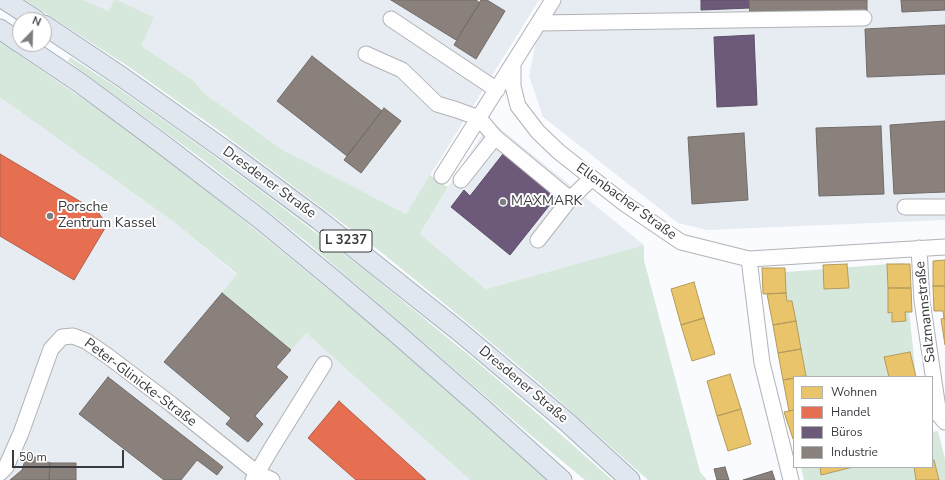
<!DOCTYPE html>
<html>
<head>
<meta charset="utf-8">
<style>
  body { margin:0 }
  #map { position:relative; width:945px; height:480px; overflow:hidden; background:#f9fbfe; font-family:"Nunito Sans",sans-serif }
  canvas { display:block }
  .legend { position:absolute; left:793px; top:376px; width:140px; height:92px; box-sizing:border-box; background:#fff; border:1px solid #afb0b2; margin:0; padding:5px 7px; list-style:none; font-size:12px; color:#383a3e }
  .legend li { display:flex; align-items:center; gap:8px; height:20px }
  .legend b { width:20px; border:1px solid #afb0b2 }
  .north { position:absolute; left:12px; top:12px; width:40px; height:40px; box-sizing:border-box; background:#fff; border:1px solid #afb0b2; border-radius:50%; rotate:23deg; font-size:11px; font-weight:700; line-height:16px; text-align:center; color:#383a3e }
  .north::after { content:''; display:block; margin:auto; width:14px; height:18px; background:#7c7e81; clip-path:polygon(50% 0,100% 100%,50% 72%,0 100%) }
  .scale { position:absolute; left:12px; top:450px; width:112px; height:18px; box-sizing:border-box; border:2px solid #383a3e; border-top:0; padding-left:5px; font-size:12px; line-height:14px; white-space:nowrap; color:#383a3e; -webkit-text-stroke:3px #fff; paint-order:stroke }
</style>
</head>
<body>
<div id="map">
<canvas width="945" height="480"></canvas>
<ul class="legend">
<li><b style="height:11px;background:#e9c46a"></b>Wohnen</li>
<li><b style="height:11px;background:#e76f51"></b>Handel</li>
<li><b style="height:11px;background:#6d597a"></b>Büros</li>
<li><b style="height:11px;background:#8a817c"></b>Industrie</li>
</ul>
<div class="north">N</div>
<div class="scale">50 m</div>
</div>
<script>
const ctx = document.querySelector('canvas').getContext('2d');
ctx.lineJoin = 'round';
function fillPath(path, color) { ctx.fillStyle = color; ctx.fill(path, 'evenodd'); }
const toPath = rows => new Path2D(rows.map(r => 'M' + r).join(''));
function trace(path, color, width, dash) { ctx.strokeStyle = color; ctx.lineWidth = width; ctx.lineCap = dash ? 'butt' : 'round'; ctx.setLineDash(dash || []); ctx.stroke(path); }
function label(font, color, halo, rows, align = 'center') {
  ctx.font = font + ' "Nunito Sans",sans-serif'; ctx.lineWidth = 4; ctx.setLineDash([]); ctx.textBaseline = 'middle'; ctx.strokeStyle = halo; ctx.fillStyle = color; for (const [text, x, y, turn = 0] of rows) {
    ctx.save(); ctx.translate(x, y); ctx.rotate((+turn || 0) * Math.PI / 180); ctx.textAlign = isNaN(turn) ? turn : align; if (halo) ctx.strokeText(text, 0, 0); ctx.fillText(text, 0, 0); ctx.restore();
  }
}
const built = toPath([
  [83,0,114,0,109,11],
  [117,0,539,0,406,214,283,150,205,94,194,81,140,46,154,17],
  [562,0,945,0,945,220,707,230,678,223,543,117,529,76,536,41],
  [0,97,175,223,306,333,470,480,0,480],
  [491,121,644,245,486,289,420,234,448,187]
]);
const green = toPath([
  [25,0,83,0,109,11,114,0,117,0,154,17,141,46,194,81,205,94,283,150,406,214,430,175,448,187,424,227,420,234,486,289,644,245,644,260,700,472,707,480,648,480,538,382,457,314,381,252,218,130,129,67],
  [0,42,111,118,183,171,252,227,387,337,478,416,548,480,470,480,306,333,291,350,222,293,237,274,175,223,0,97],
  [70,57,115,86,200,146,261,191,366,271,476,361,540,416,612,480,585,480,527,432,308,243,202,159,68,61],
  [904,263,916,377,794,377,794,407,773,273],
  [938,431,945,459,945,480,804,480,801,467,932,467,932,432]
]);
const homes = toPath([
  [945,260,945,286,933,286,933,261,945,260],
  [847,264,849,288,824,289,823,265,847,264],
  [887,264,910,264,911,288,888,288,887,264],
  [762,268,785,268,786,293,763,294,762,268],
  [694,282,704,318,681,325,671,289,694,282],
  [933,286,945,286,945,318,944,319,943,311,934,311,933,286],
  [888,288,911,288,912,312,905,312,906,321,892,322,892,312,888,313,888,288],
  [786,293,787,301,792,301,796,321,773,325,767,294,786,293],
  [704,318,715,354,692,361,681,325,704,318],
  [945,318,945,345,941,319,945,318],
  [796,321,801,349,778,353,773,325,796,321],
  [801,349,806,376,794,377,794,378,783,380,778,353,801,349],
  [910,352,916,377,889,377,884,357,910,352],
  [730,374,741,409,717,416,707,381,730,374],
  [794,378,794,410,789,411,783,380,794,378],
  [741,409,751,444,728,451,717,416,741,409],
  [794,410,794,438,793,439,784,412,794,410],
  [932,460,934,460,939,480,916,480,914,467,932,467,932,460],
  [820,467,853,467,821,475,820,467]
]);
const shops = toPath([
  [0,154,98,212,103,219,105,228,74,280,0,236,0,154],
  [339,401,426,480,356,480,308,438,339,401]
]);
const offices = toPath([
  [701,0,749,0,750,8,701,10,701,0],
  [754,35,757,105,717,107,714,37,754,35],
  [503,154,556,197,510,255,451,207,464,190,470,196,503,154]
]);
const industry = toPath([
  [391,0,476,0,480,3,456,40,391,0],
  [481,0,487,0,505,11,476,59,454,45,481,0],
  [749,0,867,0,867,13,750,19,749,0],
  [901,0,945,0,945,10,902,12,901,0],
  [945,25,945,74,867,77,865,29,945,25],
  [312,56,382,111,347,156,277,101,312,56],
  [384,108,401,121,361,173,344,160,384,108],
  [945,121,945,192,894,194,890,125,945,121],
  [881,126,884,194,819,196,816,128,881,126],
  [744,133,748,200,692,204,688,137,744,133],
  [222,293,291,350,276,367,288,377,255,416,263,424,248,442,226,424,231,418,164,362,222,293],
  [108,377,223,467,217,475,197,460,181,480,164,480,79,414,108,377],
  [27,454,50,463,49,480,10,480,22,470,27,454],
  [50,463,76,463,76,480,49,480,50,463],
  [725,467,729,480,717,480,714,469,725,467],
  [772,471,775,480,743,480,772,471]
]);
const minor = toPath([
  [391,19,497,90],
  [539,23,864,18],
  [366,54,402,70,437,104,457,110,479,118,495,137],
  [513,63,513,86,518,106,538,132,559,152,625,204,681,242,749,259,945,247],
  [442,176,553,0],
  [461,180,495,137,570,199,592,178],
  [905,207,945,207],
  [538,240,570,199],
  [919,248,922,301,939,415,945,422],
  [749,259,762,363,791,480],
  [0,473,6,467,21,433,51,349,62,337,73,336,86,341,109,357,171,404,257,473,272,480],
  [253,480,271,449,324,364]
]);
const major = toPath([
  [5,0,36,20],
  [44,25,122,77,229,153,319,220,460,332,568,423,630,480],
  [0,29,20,43],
  [22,44,80,83,161,143,260,219,334,280,395,332,483,409,562,480]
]);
const markers = [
  [503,202,4,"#7c7e81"],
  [50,216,4,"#7c7e81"]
];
const shields = [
  [346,241,52]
];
const shieldNames = [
  ["L 3237",346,241]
];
const streetNames = [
  ["Dresdener Straße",269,183,36],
  ["Ellenbacher Straße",626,202,36],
  ["Salzmannstraße",926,312,-96],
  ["Peter-Glinicke-Straße",140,383,37],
  ["Dresdener Straße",523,385,40]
];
const poiNames = [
  ["MAXMARK",511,202],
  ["Porsche",58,208],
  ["Zentrum Kassel",58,224]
];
fillPath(built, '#e7ecf2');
fillPath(green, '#d6e7dc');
fillPath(homes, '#e9c46a');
trace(homes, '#b49b5d', 1);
fillPath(shops, '#e76f51');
trace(shops, '#b25f4b', 1);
fillPath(offices, '#6d597a');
trace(offices, '#5d5068', 1);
fillPath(industry, '#8a817c');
trace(industry, '#716c69', 1);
trace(minor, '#b1b2b5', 17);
trace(major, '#a4afbb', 21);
trace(minor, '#fefeff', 15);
trace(major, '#e1e7ee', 19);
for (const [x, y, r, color] of markers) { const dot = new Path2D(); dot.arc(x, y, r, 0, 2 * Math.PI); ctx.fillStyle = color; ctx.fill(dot); trace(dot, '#fff', 1.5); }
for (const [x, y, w] of shields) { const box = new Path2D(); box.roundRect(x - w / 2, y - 11, w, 22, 3); ctx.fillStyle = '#fff'; ctx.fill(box); trace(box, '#383a3e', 1); }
label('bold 13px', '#383a3e', null, shieldNames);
label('14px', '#383a3e', '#fff', streetNames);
label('14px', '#383a3e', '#fff', poiNames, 'left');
</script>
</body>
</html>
